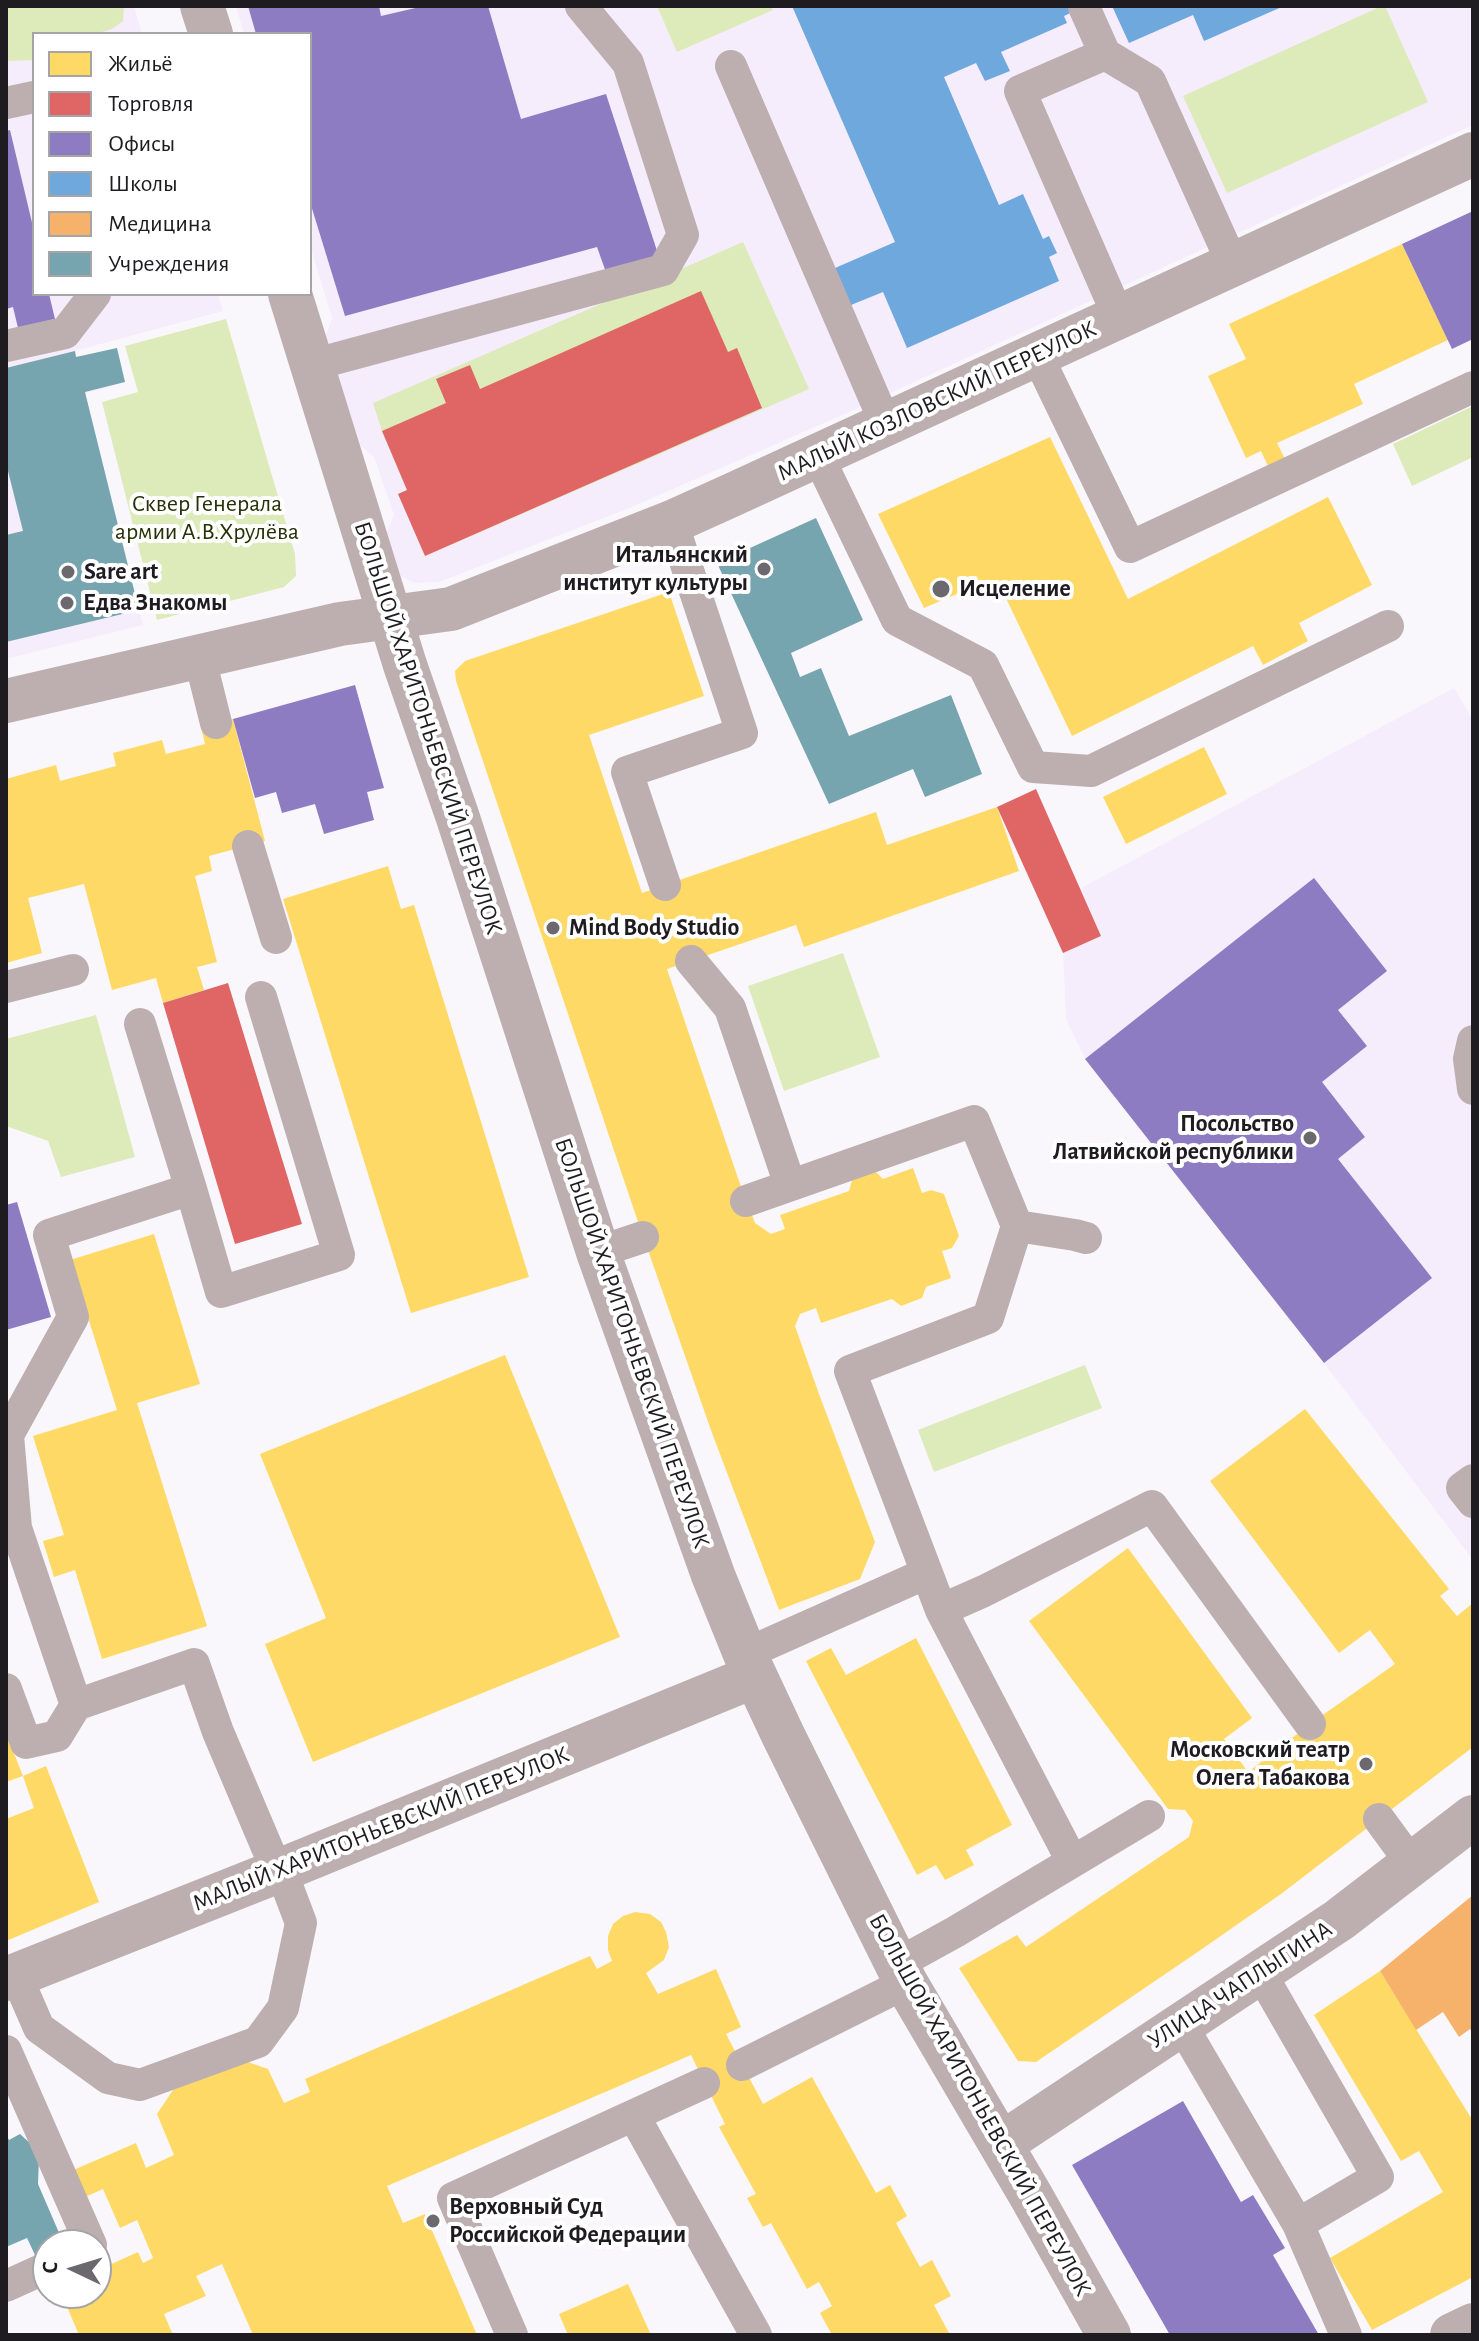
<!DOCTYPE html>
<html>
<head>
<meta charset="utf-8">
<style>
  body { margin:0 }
  #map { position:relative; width:1479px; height:2341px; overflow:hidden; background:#faf7fc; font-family:"Alegreya Sans",sans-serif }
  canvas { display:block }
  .frame { position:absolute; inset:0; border:8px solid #1f1c21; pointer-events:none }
  .legend { position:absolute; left:32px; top:32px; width:280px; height:264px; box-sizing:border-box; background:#fff; border:2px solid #a5a4a6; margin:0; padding:10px 14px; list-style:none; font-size:24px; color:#1f1c21 }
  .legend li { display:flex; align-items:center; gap:16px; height:40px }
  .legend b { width:40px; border:2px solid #a5a4a6 }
  .north { position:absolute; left:32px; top:2229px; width:80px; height:80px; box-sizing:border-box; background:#fff; border:2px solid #a5a4a6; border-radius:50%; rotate:274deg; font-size:22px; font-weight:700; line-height:32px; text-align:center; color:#1f1c21 }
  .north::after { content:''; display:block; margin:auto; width:28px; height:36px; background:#6c696e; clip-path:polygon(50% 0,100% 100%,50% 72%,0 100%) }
</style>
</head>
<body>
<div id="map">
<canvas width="1479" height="2341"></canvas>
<div class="frame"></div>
<ul class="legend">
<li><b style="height:22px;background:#ffd966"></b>Жильё</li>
<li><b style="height:22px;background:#e06666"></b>Торговля</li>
<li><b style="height:22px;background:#8e7cc3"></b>Офисы</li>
<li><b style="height:22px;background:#6fa8dc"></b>Школы</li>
<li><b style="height:22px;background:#f6b26b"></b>Медицина</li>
<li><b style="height:22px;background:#76a5af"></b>Учреждения</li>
</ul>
<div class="north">С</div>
</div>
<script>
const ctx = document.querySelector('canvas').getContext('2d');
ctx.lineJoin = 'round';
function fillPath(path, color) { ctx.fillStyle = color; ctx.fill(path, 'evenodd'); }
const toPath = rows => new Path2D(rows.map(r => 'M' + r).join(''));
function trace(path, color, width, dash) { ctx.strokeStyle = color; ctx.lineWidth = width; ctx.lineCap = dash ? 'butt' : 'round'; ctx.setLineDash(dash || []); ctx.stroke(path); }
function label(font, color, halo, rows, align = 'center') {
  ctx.font = font + ' "Alegreya Sans",sans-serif'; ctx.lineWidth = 8; ctx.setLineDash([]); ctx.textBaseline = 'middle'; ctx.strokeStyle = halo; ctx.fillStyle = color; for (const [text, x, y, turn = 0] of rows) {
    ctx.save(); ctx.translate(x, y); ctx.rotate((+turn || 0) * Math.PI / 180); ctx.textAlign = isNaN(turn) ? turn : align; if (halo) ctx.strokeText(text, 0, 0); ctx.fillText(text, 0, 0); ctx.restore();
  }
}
const built = toPath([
  [6,6,134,6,142,34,34,34,34,294,218,294,223,311,75,351,77,357,117,348,125,382,85,393,143,625,6,659],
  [236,6,1473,6,1473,125,847,413,632,507,439,582,414,583,401,576,396,570,385,536,394,515,374,457,356,442,325,338,332,318,310,246,310,34,244,34],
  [1454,688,1473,720,1473,1560,1324,1363,1085,1059,1066,1019,1063,953,1101,935,1081,888]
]);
const green = toPath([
  [6,6,124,6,123,21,112,29,95,34,34,34,34,60,6,61],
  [657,6,771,6,773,10,677,52],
  [1382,6,1385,6,1428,102,1227,193,1183,96],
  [743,242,809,389,425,556,398,494,407,490,382,431,373,403],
  [226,319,295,554,296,576,284,587,157,620,102,402,138,392,125,346],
  [1473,406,1473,457,1412,486,1393,444],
  [843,953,880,1057,784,1091,748,986],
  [96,1015,135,1157,61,1177,48,1141,6,1126,6,1039],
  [1085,1365,1102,1408,934,1472,918,1430]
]);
const homes = toPath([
  [1402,244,1448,340,1354,384,1363,404,1277,443,1285,459,1268,466,1261,451,1246,458,1208,376,1246,359,1229,324],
  [1050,437,1128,599,1328,497,1372,585,1299,623,1308,641,1263,665,1253,646,1072,736,1003,592,978,585,924,608,878,514],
  [669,592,704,696,589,735,642,893,876,812,887,845,997,807,1019,871,804,947,796,925,667,969,739,1181,755,1223,771,1234,785,1229,780,1215,849,1191,853,1177,874,1170,883,1179,913,1168,922,1193,931,1190,944,1194,959,1236,952,1248,942,1251,951,1278,926,1287,922,1298,901,1306,892,1299,821,1323,816,1308,800,1314,795,1326,819,1394,875,1542,860,1579,779,1610,712,1433,636,1216,456,681,455,671,465,661],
  [233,719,265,841,209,856,212,871,195,876,217,962,197,967,204,990,163,1003,156,978,112,990,84,884,28,898,42,953,6,963,6,779,56,765,60,781,116,766,113,753,162,740,166,754,205,744,201,727],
  [1204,747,1227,794,1126,844,1103,797],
  [388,866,401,909,414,905,529,1277,411,1313,283,899],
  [154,1234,200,1384,137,1403,207,1626,102,1659,75,1570,54,1577,43,1541,64,1535,33,1436,117,1410,70,1260],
  [505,1355,620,1637,313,1762,265,1644,326,1618,260,1454],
  [1305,1409,1449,1589,1440,1596,1457,1616,1473,1603,1473,1747,1281,1894,1202,1949,1036,2062,1018,2061,959,1968,1017,1935,1026,1947,1189,1837,1193,1821,1185,1810,1168,1809,1029,1621,1128,1548,1252,1718,1224,1739,1248,1772,1310,1724,1395,1664,1370,1630,1339,1653,1210,1481],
  [916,1638,1012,1825,966,1850,974,1865,945,1880,936,1865,917,1875,806,1661,831,1648,846,1675],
  [6,1733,23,1776,46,1766,99,1902,6,1941,6,1819,34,1808,23,1776,6,1782],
  [635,1912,650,1914,661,1922,666,1932,669,1947,664,1960,646,1973,658,1994,716,1969,741,2027,726,2034,763,2104,812,2077,876,2193,890,2185,907,2216,896,2223,920,2267,932,2260,951,2296,934,2305,950,2335,832,2335,820,2313,832,2306,819,2282,807,2289,771,2223,763,2227,747,2198,756,2194,719,2127,725,2124,691,2055,387,2186,403,2223,425,2214,477,2335,253,2335,222,2264,196,2276,206,2296,164,2314,173,2335,79,2335,61,2293,96,2293,96,2271,138,2252,143,2263,153,2258,137,2220,120,2228,103,2189,83,2198,71,2171,136,2143,146,2168,174,2155,157,2114,173,2090,242,2060,268,2069,284,2103,310,2092,305,2079,590,1956,597,1969,612,1961,608,1950,608,1936,613,1924,623,1916],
  [1380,1971,1473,2121,1473,2277,1372,2330,1330,2258,1443,2192,1419,2151,1401,2161,1314,2015],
  [628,2284,651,2335,568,2335,559,2314]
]);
const shops = toPath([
  [701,291,728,352,737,348,762,408,425,556,398,494,407,490,382,431,446,403,436,379,470,365,480,389],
  [1036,789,1101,936,1063,953,997,807],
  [228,983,302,1224,235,1244,163,1003]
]);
const offices = toPath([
  [248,6,379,6,381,16,424,6,488,6,521,119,606,94,660,260,607,275,597,247,345,316,310,202,310,34,256,34],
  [10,130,34,231,34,294,49,294,55,319,18,328,13,307,6,309,6,131],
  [1473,211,1473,339,1452,349,1402,244],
  [355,685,384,788,367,792,374,820,324,834,315,804,282,813,276,792,255,798,233,719],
  [1314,878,1387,971,1338,1010,1367,1046,1322,1082,1365,1137,1338,1159,1432,1278,1324,1363,1085,1059],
  [17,1202,51,1317,6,1330,6,1205],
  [1183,2101,1241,2202,1253,2195,1285,2248,1273,2255,1319,2335,1170,2335,1072,2165]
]);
const schools = toPath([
  [792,6,1085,6,1064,16,1067,23,1001,52,1010,71,985,81,976,63,944,77,999,205,1023,194,1043,239,1049,236,1057,253,1049,257,1059,281,907,348,883,292,851,305,835,268,895,242],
  [1112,6,1284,6,1204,41,1193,15,1129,43]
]);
const health = toPath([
  [1473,1895,1473,2034,1470,2029,1459,2037,1443,2012,1416,2030,1380,1971]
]);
const public = toPath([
  [117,348,125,382,85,392,139,610,6,642,6,535,23,531,6,463,6,368,75,351,76,357],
  [816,518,863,620,791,653,800,677,821,668,849,736,951,695,982,774,925,797,913,769,829,804,717,563],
  [6,2134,9,2140,20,2134,33,2146,39,2158,38,2184,63,2242,56,2245,48,2245,48,2249,35,2255,27,2238,6,2247]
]);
const service = toPath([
  [1084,7,1105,54,1150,81,1233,265],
  [1105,54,1020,91,1119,318],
  [731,66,886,425],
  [6,103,34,97],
  [6,346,65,333,95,294],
  [1037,355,1130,547,1473,387],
  [312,365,663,270,683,235,628,63,581,6],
  [818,456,897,620,983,665,1033,767,1091,771,1388,626],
  [199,655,216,723],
  [248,846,276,938],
  [665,885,627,772,742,733,672,522],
  [691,961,730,1008,790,1185],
  [6,987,73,970],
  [1473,1041,1469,1059,1473,1089],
  [191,1189,221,1292,339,1255,261,997],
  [746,1201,974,1121,1017,1226,988,1318,850,1371,941,1610,1072,1861],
  [1017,1226,1075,1235,1086,1238],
  [598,1252,643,1237],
  [1473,1480,1462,1488,1473,1502],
  [16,1528,8,1435,73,1317,49,1235,191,1189,140,1024],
  [6,1532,16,1528,76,1705,194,1664,218,1732,277,1871],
  [941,1610,984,1591,1152,1506,1310,1724],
  [745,1654,927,1573],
  [6,1689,26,1743,57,1736,76,1705],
  [1379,1819,1412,1864],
  [897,1964,955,1932,1149,1816],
  [16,1975,39,2028,108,2078,140,2085,258,2042,283,2008,301,1923,281,1870],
  [1181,2024,1298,2224,1378,2177,1260,1972],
  [6,2051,91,2245],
  [742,2065,906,1983],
  [634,2116,756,2335],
  [1298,2224,1346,2335],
  [6,2286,48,2267],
  [512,2335,453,2198,704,2083]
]);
const minor = toPath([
  [202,6,211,34],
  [290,294,405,665,458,818,598,1252,713,1575,745,1654,783,1735,906,1983,1031,2196,1109,2335],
  [6,701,340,624,451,609,672,522,734,494,1473,154],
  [6,1979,281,1870,755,1676],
  [1001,2144,1339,1920,1473,1817],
  [1452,2335,1473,2325]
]);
const markers = [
  [764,569,8,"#6c696e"],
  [68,572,8,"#6c696e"],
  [941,589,10,"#6c696e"],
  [67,603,8,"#6c696e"],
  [553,928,8,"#6c696e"],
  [1310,1138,8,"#6c696e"],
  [1366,1764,8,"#6c696e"],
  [433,2221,8,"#6c696e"]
];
const streetNames = [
  ["МАЛЫЙ КОЗЛОВСКИЙ ПЕРЕУЛОК",937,401,-25],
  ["БОЛЬШОЙ ХАРИТОНЬЕВСКИЙ ПЕРЕУЛОК",428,728,72],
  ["БОЛЬШОЙ ХАРИТОНЬЕВСКИЙ ПЕРЕУЛОК",632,1343,71],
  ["МАЛЫЙ ХАРИТОНЬЕВСКИЙ ПЕРЕУЛОК",381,1829,-22],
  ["УЛИЦА ЧАПЛЫГИНА",1240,1985,-33],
  ["БОЛЬШОЙ ХАРИТОНЬЕВСКИЙ ПЕРЕУЛОК",980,2105,61]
];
const parkNames = [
  ["Сквер Генерала",207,504],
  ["армии А.В.Хрулёва",207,532]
];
const poiNames = [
  ["Итальянский",748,555,"right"],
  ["институт культуры",748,583,"right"],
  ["Sare art",84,572],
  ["Исцеление",959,589],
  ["Едва Знакомы",83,603],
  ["Mind Body Studio",569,928],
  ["Посольство",1294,1124,"right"],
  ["Латвийской республики",1294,1152,"right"],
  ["Московский театр",1350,1750,"right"],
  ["Олега Табакова",1350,1778,"right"],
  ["Верховный Суд",449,2207],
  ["Российской Федерации",449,2235]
];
fillPath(built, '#f6edfc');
fillPath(green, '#ddeaba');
fillPath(homes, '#ffd966');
fillPath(shops, '#e06666');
fillPath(offices, '#8e7cc3');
fillPath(schools, '#6fa8dc');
fillPath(health, '#f6b26b');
fillPath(public, '#76a5af');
trace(service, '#bdafb0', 32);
trace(minor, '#bdafb0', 44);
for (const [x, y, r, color] of markers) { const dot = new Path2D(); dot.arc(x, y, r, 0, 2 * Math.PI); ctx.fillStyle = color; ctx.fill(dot); trace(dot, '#fff', 3); }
label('24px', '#1f1c21', '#fff', streetNames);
label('24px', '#273107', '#fff', parkNames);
label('bold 24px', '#1f1c21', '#fff', poiNames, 'left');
</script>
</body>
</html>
